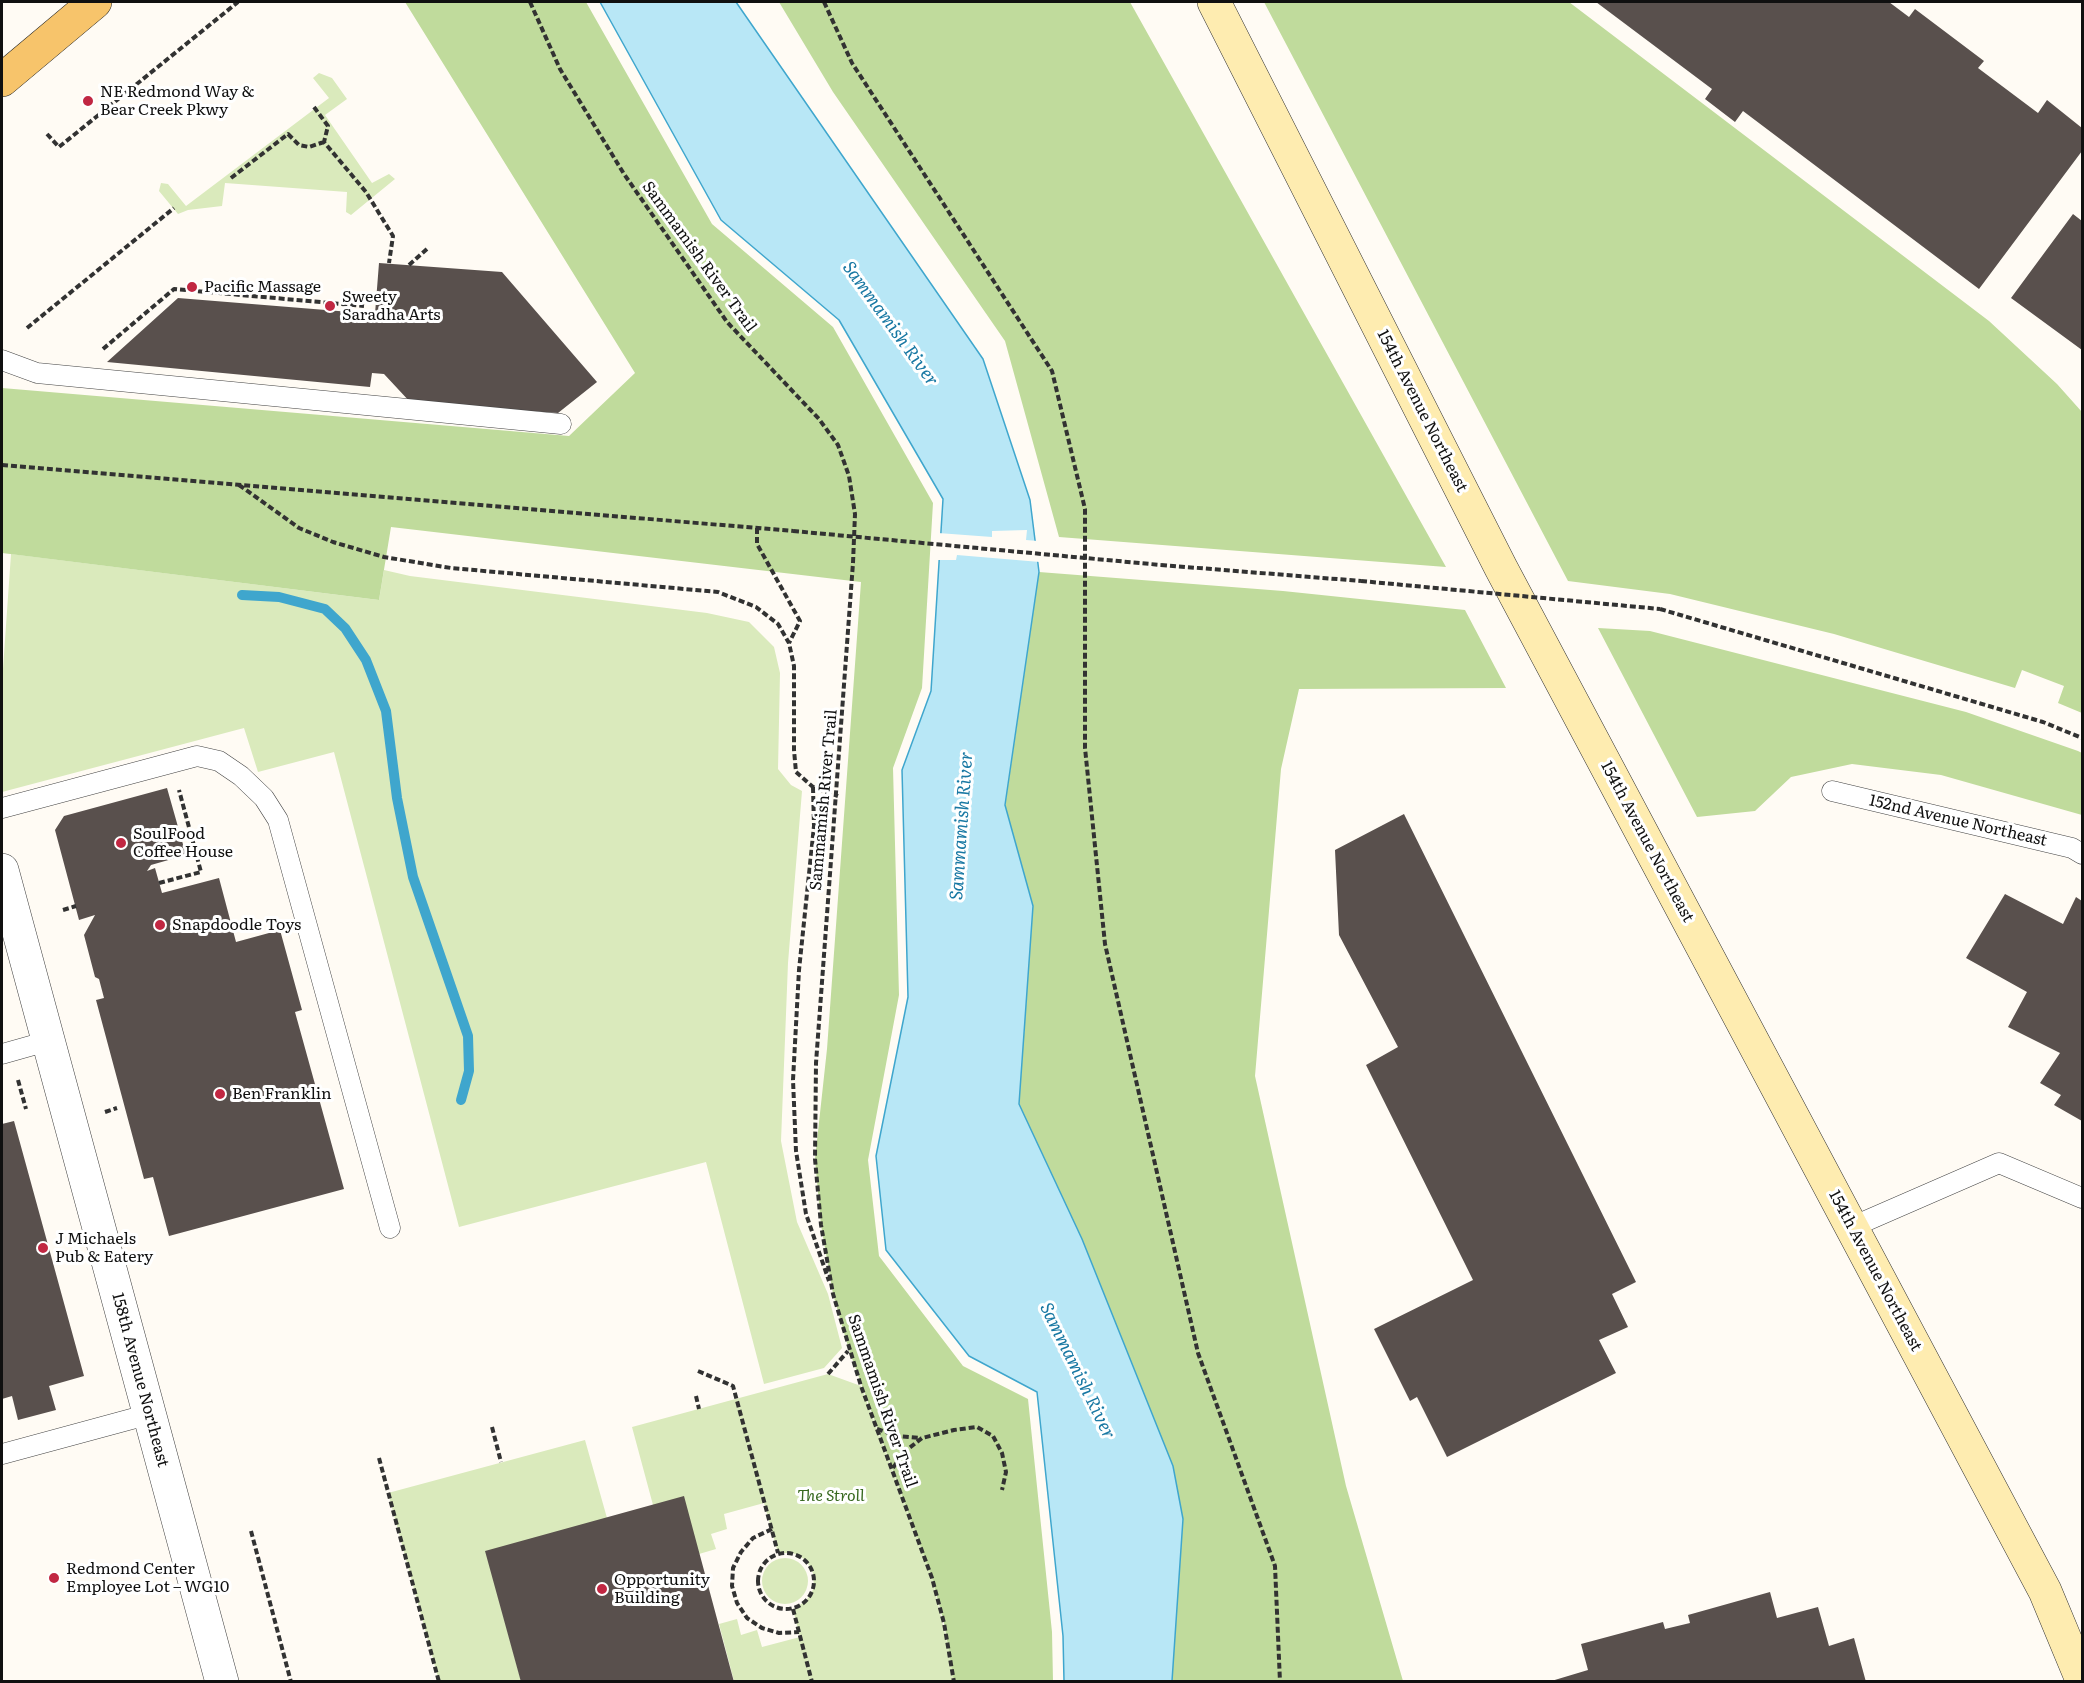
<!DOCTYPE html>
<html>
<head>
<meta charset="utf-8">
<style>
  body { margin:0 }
  #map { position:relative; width:2084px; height:1683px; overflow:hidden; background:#fffbf4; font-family:Literata,serif }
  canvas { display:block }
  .frame { position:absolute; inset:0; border:3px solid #101010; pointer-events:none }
</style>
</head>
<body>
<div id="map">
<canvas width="2084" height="1683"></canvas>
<div class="frame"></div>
</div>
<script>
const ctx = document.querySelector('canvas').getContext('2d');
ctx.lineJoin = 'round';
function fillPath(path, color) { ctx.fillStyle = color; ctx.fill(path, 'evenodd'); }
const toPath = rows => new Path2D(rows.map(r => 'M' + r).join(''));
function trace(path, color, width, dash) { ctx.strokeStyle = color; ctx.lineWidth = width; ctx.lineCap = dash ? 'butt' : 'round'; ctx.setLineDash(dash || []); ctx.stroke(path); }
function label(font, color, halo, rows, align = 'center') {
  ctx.font = font + ' Literata,serif'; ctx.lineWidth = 6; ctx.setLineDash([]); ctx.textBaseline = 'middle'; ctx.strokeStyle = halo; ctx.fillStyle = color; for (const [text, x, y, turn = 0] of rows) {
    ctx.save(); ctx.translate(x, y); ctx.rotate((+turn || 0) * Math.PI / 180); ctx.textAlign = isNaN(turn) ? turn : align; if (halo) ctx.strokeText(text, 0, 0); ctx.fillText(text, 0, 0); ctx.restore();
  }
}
const green = toPath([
  [319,73,332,78,347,99,325,115,372,183,389,174,395,179,351,215,346,212,347,192,225,183,222,206,188,210,178,214,159,191,161,183,168,184,186,206,329,98,313,78],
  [11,554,379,600,384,570,410,576,707,613,749,622,774,647,780,673,778,769,791,785,802,791,788,963,781,1141,797,1222,828,1294,842,1348,824,1368,764,1384,706,1162,459,1227,334,752,258,772,244,728,2,792,2,683],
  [828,1374,861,1386,932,1578,956,1681,734,1681,719,1624,737,1619,741,1635,757,1630,762,1647,800,1637,793,1609,806,1601,814,1588,813,1573,806,1560,793,1553,778,1553,764,1503,724,1514,727,1529,711,1534,716,1549,699,1554,653,1505,632,1427],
  [585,1440,607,1518,486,1552,521,1681,439,1681,388,1493],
  '762 1581a23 23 0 1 1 46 0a23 23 0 1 1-46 0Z'
]);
const forest = toPath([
  [405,2,586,2,712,224,833,327,933,503,922,688,893,768,899,995,868,1160,879,1256,963,1366,1028,1399,1052,1632,1053,1681,954,1681,944,1623,932,1578,849,1350,833,1294,821,1225,815,1159,827,1049,861,582,391,527,379,600,2,553,2,388,569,436,635,373],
  [779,2,1130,2,1446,567,1059,537,1005,341,833,92],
  [1264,2,1569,2,1989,321,2057,384,2082,412,2082,713,2058,703,2064,686,2022,670,2015,688,1834,634,1670,594,1568,581],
  [1039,572,1283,591,1465,610,1506,688,1299,689,1281,769,1255,1076,1346,1486,1403,1681,1172,1681,1183,1519,1019,1105,1033,906,1005,806],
  [1598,628,1650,631,1966,712,2078,751,2082,753,2082,815,1941,775,1852,764,1791,777,1755,811,1697,817]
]);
const water = toPath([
  [600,2,736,2,983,359,1030,500,1039,572,1005,805,1033,906,1019,1104,1082,1239,1173,1466,1183,1519,1172,1681,1064,1681,1063,1636,1037,1392,969,1356,886,1250,876,1156,908,997,902,770,931,691,943,499,839,320,721,220,600,2]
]);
const pier = toPath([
  [1027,530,1026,540,1038,541,1040,562,957,555,956,560,936,560,938,533,992,537,992,531]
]);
const stream = toPath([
  [242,595,279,597,325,609,345,628,366,660,386,711,397,798,413,877,468,1036,469,1071,461,1100]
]);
const building = toPath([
  [1596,2,1889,2,1909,17,1915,9,1984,61,1978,68,2038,113,2047,100,2082,128,2082,151,1979,289,1743,111,1735,122,1705,99,1712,89],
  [2073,214,2082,221,2082,350,2011,298],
  [379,263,502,272,597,382,558,413,411,403,384,374,372,373,370,387,107,362,178,298,375,314],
  [167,788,186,855,151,865,147,871,155,868,162,893,219,878,236,942,280,930,302,1010,295,1012,344,1189,169,1236,153,1177,144,1179,96,1000,104,998,99,979,95,977,84,935,95,915,79,920,55,830,64,816],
  [1404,814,1636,1282,1612,1294,1628,1327,1599,1340,1616,1373,1447,1457,1417,1397,1410,1401,1374,1329,1473,1280,1366,1065,1398,1047,1339,935,1335,850],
  [2005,894,2063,924,2076,897,2082,901,2082,1121,2054,1105,2061,1095,2040,1083,2060,1053,2008,1027,2027,992,1966,958],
  [14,1121,84,1376,49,1386,56,1410,18,1420,12,1396,2,1399,2,1124],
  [684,1496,734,1682,521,1682,485,1551],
  [1770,1592,1777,1618,1818,1607,1829,1646,1854,1638,1866,1682,1548,1682,1588,1670,1581,1644,1663,1622,1665,1629,1690,1623,1688,1615]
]);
const path = toPath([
  [530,2,560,69,624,174,727,322,819,419,838,445,849,476,855,514,853,563,816,1063,815,1159,821,1225,833,1294,861,1386,932,1578,944,1623,954,1682],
  [824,2,852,63,1052,371,1085,509,1085,748,1105,944,1198,1353,1275,1566,1280,1682],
  [314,107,328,126,324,142,366,192,393,236,389,263],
  [47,134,59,147,238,2],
  [231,178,288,134,299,145,309,147,324,142],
  [409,265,427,249],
  [27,328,174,208],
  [103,349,174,289,364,306],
  [2,465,793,531],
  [239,485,299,528,333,542,384,557,451,568,718,592,756,607,778,624,789,643,794,666,794,750,796,772,813,787,838,796],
  [757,528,757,544,800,621,789,643],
  [1161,565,1361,581],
  [1660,609,2043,722,2082,738],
  [813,787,814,826,799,970,793,1080,796,1151,806,1214,829,1281],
  [159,883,201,872,179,790],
  [63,910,76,906],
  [18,1080,26,1109],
  [105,1112,117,1108],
  [698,1371,733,1386,778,1553],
  [828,1374,848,1351],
  [696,1396,699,1409],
  [492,1427,501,1462],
  [877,1429,897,1436,921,1438],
  [379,1458,439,1682],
  [893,1468,903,1453,922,1438,954,1430,977,1427,993,1436,1002,1453,1006,1472,1002,1490],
  [772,1529,753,1538,741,1552,733,1568,732,1586,737,1603,747,1618,762,1628,779,1633,799,1632],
  [251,1531,291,1682],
  '758 1581a28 28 0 1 1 56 0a28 28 0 1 1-56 0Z',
  [793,1609,812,1682]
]);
const lane = toPath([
  [2,360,37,373,561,424],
  [1832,791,2072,848,2082,854],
  [2,808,197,756,219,761,241,776,264,798,278,820,390,1228],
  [2,1054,48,1041],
  [1852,1227,1999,1163,2082,1198],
  [2,1454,150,1414]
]);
const street = toPath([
  [2,870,222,1682]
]);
const secondary = toPath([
  [1214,2,1501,568,2045,1591,2082,1680]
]);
const primary = toPath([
  [2,80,95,2]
]);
const pathBridge = toPath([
  [793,531,1161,565],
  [1361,581,1660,609]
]);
const markers = [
  [88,101,6,"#c12742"],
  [192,287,6,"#c12742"],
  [330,306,6,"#c12742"],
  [121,843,6,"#c12742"],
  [160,925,6,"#c12742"],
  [220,1094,6,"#c12742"],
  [43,1248,6,"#c12742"],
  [54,1578,6,"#c12742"],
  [602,1589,6,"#c12742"]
];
const poiNames = [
  ["NE Redmond Way &",100,92],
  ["Bear Creek Pkwy",100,110],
  ["Pacific Massage",204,287],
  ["Sweety",342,297],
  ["Saradha Arts",342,315],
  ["SoulFood",133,834],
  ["Coffee House",133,852],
  ["Snapdoodle Toys",172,925],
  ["Ben Franklin",232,1094],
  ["J Michaels",55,1239],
  ["Pub & Eatery",55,1257],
  ["Redmond Center",66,1569],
  ["Employee Lot – WG10",66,1587],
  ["Opportunity",614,1580],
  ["Building",614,1598]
];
const streetNames = [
  ["Sammamish River Trail",699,257,54],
  ["154th Avenue Northeast",1422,411,63],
  ["Sammamish River Trail",824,800,-85],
  ["152nd Avenue Northeast",1958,821,13],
  ["154th Avenue Northeast",1647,842,62],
  ["154th Avenue Northeast",1875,1271,62],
  ["158th Avenue Northeast",140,1380,75],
  ["Sammamish River Trail",882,1401,71]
];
const parkNames = [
  ["The Stroll",831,1496]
];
const waterNames = [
  ["Sammamish River",890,324,54],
  ["Sammamish River",962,826,-86],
  ["Sammamish River",1077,1371,64]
];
fillPath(green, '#daeabc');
fillPath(forest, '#c0db9c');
fillPath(water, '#b8e7f6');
trace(water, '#3fa6cd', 1.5);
fillPath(pier, '#fffbf4');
trace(stream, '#3fa6cd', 10);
fillPath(building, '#59504d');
trace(lane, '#434343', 21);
trace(street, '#434343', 34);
trace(secondary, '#323232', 34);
trace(primary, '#212121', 34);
trace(path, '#323232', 4, [6, 3]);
trace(lane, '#fff', 20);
trace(street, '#fff', 33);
trace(secondary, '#feecb0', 33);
trace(primary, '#f7c46b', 33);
trace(pathBridge, '#323232', 4, [6, 3]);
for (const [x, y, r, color] of markers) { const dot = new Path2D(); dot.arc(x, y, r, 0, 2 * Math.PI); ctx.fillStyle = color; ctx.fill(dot); trace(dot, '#fff', 2); }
label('16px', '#101010', '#fff', poiNames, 'left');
label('16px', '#101010', '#fff', streetNames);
label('italic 16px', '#386920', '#fff', parkNames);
label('italic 18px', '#1878a3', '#fff', waterNames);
</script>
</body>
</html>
